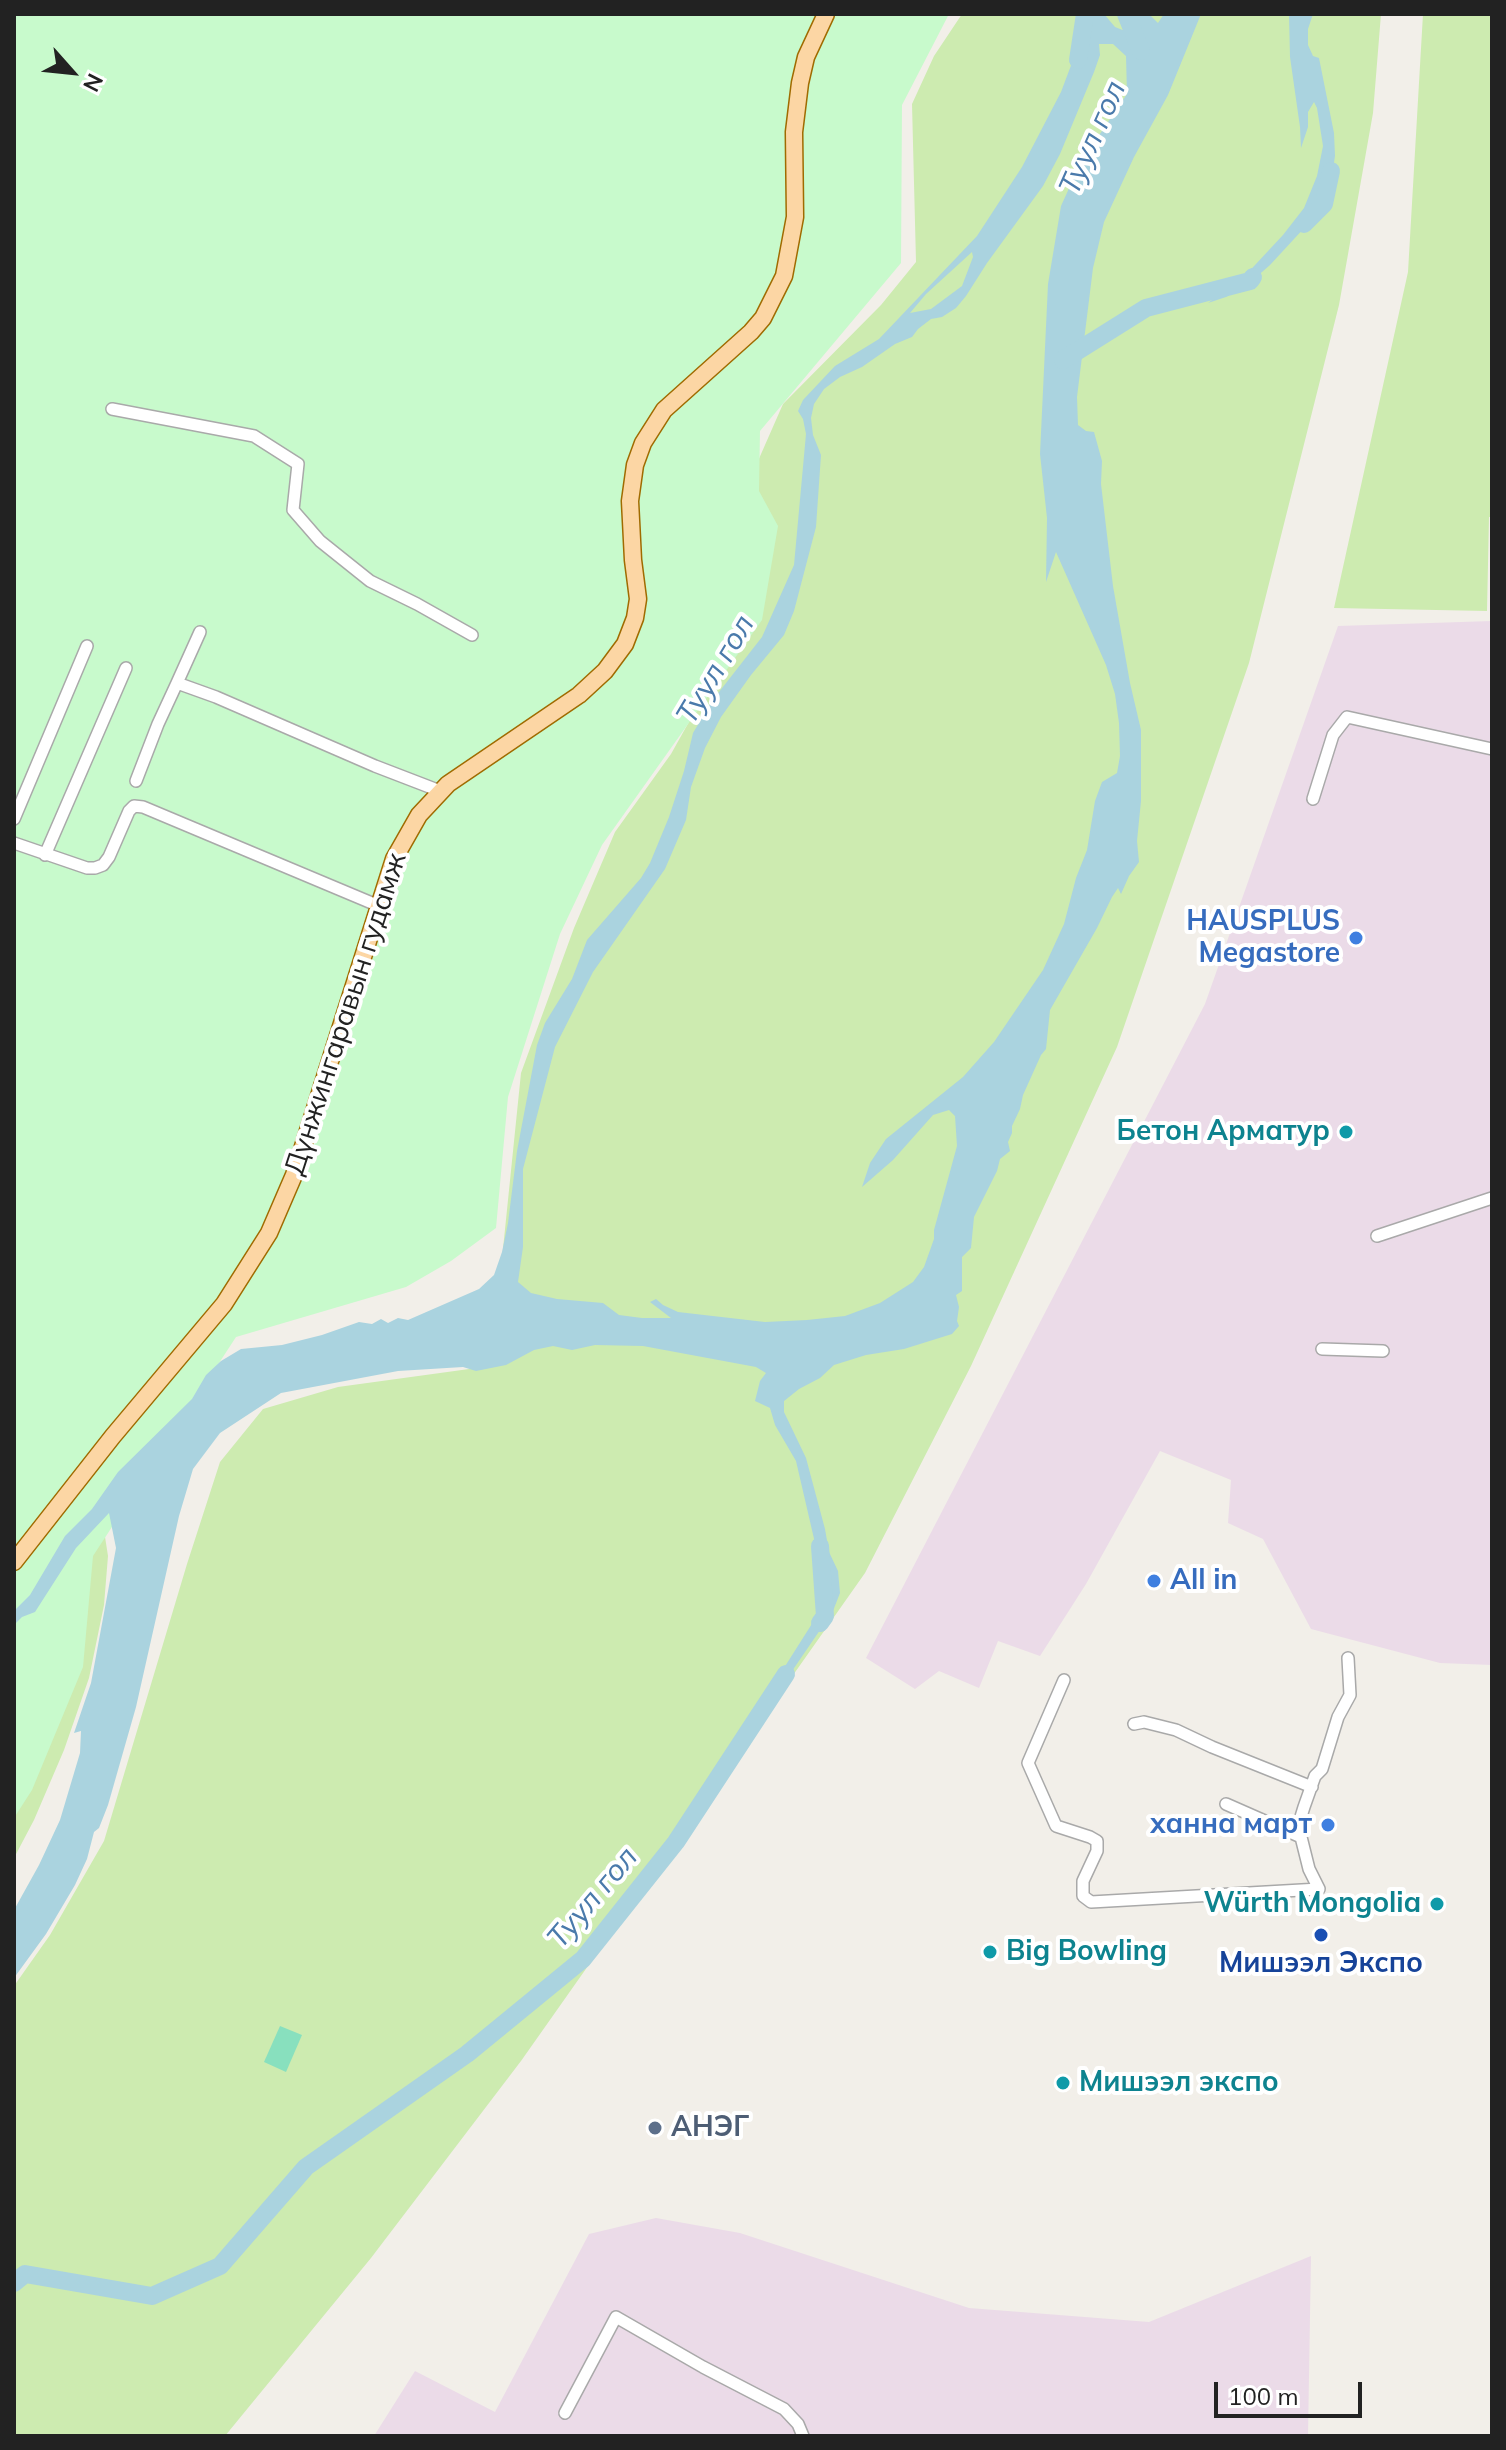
<!DOCTYPE html>
<html>
<head>
<meta charset="utf-8">
<style>
  body { margin:0 }
  #map { position:relative; width:1506px; height:2450px; overflow:hidden; background:#f2efe9; font-family:Mulish,sans-serif }
  canvas { display:block }
  .frame { position:absolute; inset:0; border:16px solid #222; pointer-events:none }
  .north { position:absolute; left:32px; top:32px; width:80px; height:80px; -webkit-text-stroke:6px #fff; paint-order:stroke; rotate:117deg; font-size:22px; font-weight:700; line-height:32px; text-align:center; color:#222 }
  .north::after { content:''; display:block; margin:auto; width:28px; height:36px; background:#222; clip-path:polygon(50% 0,100% 100%,50% 72%,0 100%) }
  .scale { position:absolute; left:1214px; top:2382px; width:148px; height:36px; box-sizing:border-box; border:4px solid #222; border-top:0; padding-left:10px; font-size:24px; line-height:28px; white-space:nowrap; color:#222; -webkit-text-stroke:6px #fff; paint-order:stroke }
</style>
</head>
<body>
<div id="map">
<canvas width="1506" height="2450"></canvas>
<div class="frame"></div>
<div class="north">N</div>
<div class="scale">100 m</div>
</div>
<script>
const ctx = document.querySelector('canvas').getContext('2d');
ctx.lineJoin = 'round';
function fillPath(path, color) { ctx.fillStyle = color; ctx.fill(path, 'evenodd'); }
const toPath = rows => new Path2D(rows.map(r => 'M' + r).join(''));
function trace(path, color, width, dash) { ctx.strokeStyle = color; ctx.lineWidth = width; ctx.lineCap = dash ? 'butt' : 'round'; ctx.setLineDash(dash || []); ctx.stroke(path); }
function label(font, color, halo, rows, align = 'center') {
  ctx.font = font + ' Mulish,sans-serif'; ctx.lineWidth = 8; ctx.setLineDash([]); ctx.textBaseline = 'middle'; ctx.strokeStyle = halo; ctx.fillStyle = color; for (const [text, x, y, turn = 0] of rows) {
    ctx.save(); ctx.translate(x, y); ctx.rotate((+turn || 0) * Math.PI / 180); ctx.textAlign = isNaN(turn) ? turn : align; if (halo) ctx.strokeText(text, 0, 0); ctx.fillText(text, 0, 0); ctx.restore();
  }
}
const industrial = toPath([
  [1492,621,1492,1665,1440,1663,1311,1629,1263,1539,1228,1523,1231,1480,1160,1451,1086,1584,1040,1656,998,1641,979,1688,939,1671,915,1689,866,1658,1205,1004,1338,626],
  [656,2218,740,2233,969,2308,1149,2322,1311,2256,1308,2436,374,2436,415,2371,495,2412,589,2234]
]);
const grass = toPath([
  [962,14,1381,14,1373,113,1339,305,1249,663,1117,1047,971,1366,865,1573,521,2061,371,2258,225,2436,14,2436,14,1986,50,1935,104,1841,187,1564,220,1462,263,1409,338,1387,491,1366,521,1073,574,928,615,832,671,754,728,652,736,511,783,404,881,305,916,262,912,104,934,56],
  [1423,14,1492,14,1492,517,1489,517,1487,611,1334,608,1408,272],
  [103,1524,108,1556,104,1605,89,1678,64,1750,34,1820,14,1858,14,1636]
]);
const park = toPath([
  [14,14,949,14,902,105,901,263,760,431,759,491,778,526,762,620,602,845,560,934,508,1097,496,1228,451,1261,406,1287,236,1337,93,1556,83,1667,32,1790,14,1818]
]);
const pitch = toPath([
  [280,2026,302,2035,286,2072,264,2062]
]);
const water = toPath([
  [1085,14,1104,14,1115,27,1125,31,1136,28,1134,14,1149,14,1158,23,1164,14,1201,14,1168,95,1134,157,1104,222,1093,268,1077,397,1078,425,1086,431,1094,432,1102,461,1101,484,1113,586,1130,683,1141,730,1141,801,1137,841,1139,862,1129,876,1121,894,1118,888,1112,897,1097,928,1050,1010,1046,1049,1041,1055,1023,1095,1020,1109,1012,1126,1012,1133,1008,1142,1010,1151,1000,1159,997,1171,974,1217,971,1248,962,1257,962,1291,956,1295,959,1307,957,1321,959,1326,952,1334,904,1349,866,1355,834,1365,820,1378,799,1389,784,1401,784,1412,806,1458,825,1529,829,1552,838,1571,840,1593,833,1611,775,1696,770,1690,815,1619,829,1592,815,1543,796,1461,775,1425,770,1408,755,1401,760,1381,766,1373,756,1367,643,1346,595,1345,572,1350,553,1346,534,1350,506,1365,476,1371,463,1367,398,1371,281,1393,220,1433,193,1469,179,1516,136,1707,108,1805,99,1828,94,1832,87,1859,75,1885,46,1934,14,1978,14,1910,39,1865,60,1820,80,1753,81,1731,74,1733,91,1683,116,1548,109,1513,76,1548,35,1612,22,1617,14,1625,14,1611,30,1595,65,1536,92,1509,118,1472,192,1399,206,1375,221,1361,241,1349,282,1345,322,1335,359,1322,372,1324,381,1319,388,1323,398,1318,408,1320,479,1289,494,1275,502,1252,508,1223,517,1151,537,1045,545,1023,572,979,587,940,641,878,650,863,669,817,684,771,693,733,712,701,762,637,794,565,806,434,803,419,798,411,803,400,835,366,879,339,977,236,1022,167,1061,92,1087,23],
  [1099,44,1113,44,1126,56,1127,94,1081,162,1061,206,1048,284,1040,454,1047,518,1046,582,1056,552,1106,665,1115,694,1119,723,1120,756,1117,773,1102,782,1095,801,1087,850,1076,878,1064,924,1043,970,994,1042,963,1077,886,1139,870,1163,862,1187,893,1160,933,1115,949,1110,955,1116,957,1146,934,1230,934,1239,924,1267,913,1282,880,1303,845,1316,807,1320,765,1322,678,1312,663,1305,656,1299,650,1302,671,1318,642,1318,619,1315,603,1303,557,1299,531,1293,518,1282,523,1247,523,1169,555,1047,593,972,665,869,686,820,691,787,705,748,721,717,751,675,784,635,794,611,816,527,821,455,813,435,811,418,814,404,824,389,840,377,862,367,895,344,912,337,918,329,931,319,942,317,956,308,966,296,987,263,1043,186,1060,154,1094,72,1100,55],
  [972,252,973,257,962,286,931,309,910,313,926,294],
  [1289,14,1313,14,1308,29,1308,45,1313,56,1319,58,1334,133,1335,156,1331,182,1318,213,1270,265,1246,286,1226,297,1208,303,1242,279,1283,235,1304,208,1317,176,1323,146,1317,108,1314,102,1308,112,1308,127,1301,148,1300,127,1290,57]
]);
const river = toPath([
  [1126,14,1141,51],
  [1078,60,1085,14],
  [1304,224,1324,204,1331,171],
  [1063,360,1146,308,1250,281,1253,277],
  [820,1623,825,1616,820,1546],
  [14,2283,25,2274,152,2296,220,2266,306,2167,467,2054,583,1959,676,1842,786,1674]
]);
const street = toPath([
  [112,409,254,436,298,464,293,510,320,541,370,581,417,604,472,635],
  [177,683,200,632],
  [136,781,158,724,177,683,216,697,375,766,440,791],
  [1313,799,1333,735,1347,717,1492,749],
  [14,819,87,646],
  [14,843,87,868,95,868,103,865,109,857,129,811,134,806,143,807,379,906],
  [45,855,126,668],
  [1377,1236,1492,1198],
  [1322,1349,1383,1351],
  [1064,1680,1028,1763,1056,1826,1090,1837,1097,1841,1097,1851,1083,1881,1083,1896,1091,1902,1319,1889,1309,1869,1301,1837],
  [1134,1724,1144,1722,1176,1730,1212,1747,1312,1787],
  [1226,1804,1301,1837,1300,1820,1304,1807,1315,1776,1322,1769,1338,1717,1350,1695,1348,1658],
  [565,2413,616,2317,703,2367,784,2409,798,2424,803,2436]
]);
const primary = toPath([
  [14,1562,113,1436,224,1304,269,1233,294,1175,394,859,419,815,448,784,579,695,605,671,625,644,635,618,638,599,633,560,630,501,635,465,643,443,664,410,751,332,763,318,784,276,795,217,794,132,800,83,806,57,826,14]
]);
const markers = [
  [1356,938,8,"#3f7fe0"],
  [1346,1132,8,"#0f9aa8"],
  [1154,1581,8,"#3f7fe0"],
  [1328,1825,8,"#3f7fe0"],
  [1437,1904,8,"#0f9aa8"],
  [1321,1935,8,"#1a4fb4"],
  [990,1952,8,"#0f9aa8"],
  [1063,2083,8,"#0f9aa8"],
  [655,2128,8,"#5c6f8a"]
];
const shopNames = [
  ["HAUSPLUS",1340,922],
  ["Megastore",1340,954],
  ["All in",1170,1581,"left"],
  ["ханна март",1312,1825]
];
const streetNames = [
  ["Дүнжингаравын гудамж",346,1014,-72]
];
const cultureNames = [
  ["Бетон Арматур",1330,1132],
  ["Würth Mongolia",1421,1904],
  ["Big Bowling",1006,1952,"left"],
  ["Мишээл экспо",1079,2083,"left"]
];
const transitNames = [
  ["Мишээл Экспо",1321,1964]
];
const serviceNames = [
  ["АНЭГ",671,2128]
];
const waterNames = [
  ["Туул гол",1093,138,-66],
  ["Туул гол",716,670,-59],
  ["Туул гол",593,1898,-50]
];
fillPath(industrial, '#ebdbe8');
fillPath(grass, '#cdebb0');
fillPath(park, '#c8facc');
fillPath(pitch, '#88e0be');
fillPath(water, '#aad3df');
trace(river, '#aad3df', 18);
trace(street, '#a9a9a9', 14);
trace(primary, '#a06b00', 19);
trace(street, '#fff', 11);
trace(primary, '#fcd6a4', 16);
for (const [x, y, r, color] of markers) { const dot = new Path2D(); dot.arc(x, y, r, 0, 2 * Math.PI); ctx.fillStyle = color; ctx.fill(dot); trace(dot, '#fff', 3); }
label('bold 28px', '#366cbe', '#fff', shopNames, 'right');
label('28px', '#222', '#fff', streetNames);
label('bold 28px', '#0d838f', '#fff', cultureNames, 'right');
label('bold 28px', '#164399', '#fff', transitNames);
label('bold 28px', '#4e5e75', '#fff', serviceNames, 'left');
label('italic 30px', '#4a7aab', '#fff', waterNames);
</script>
</body>
</html>
